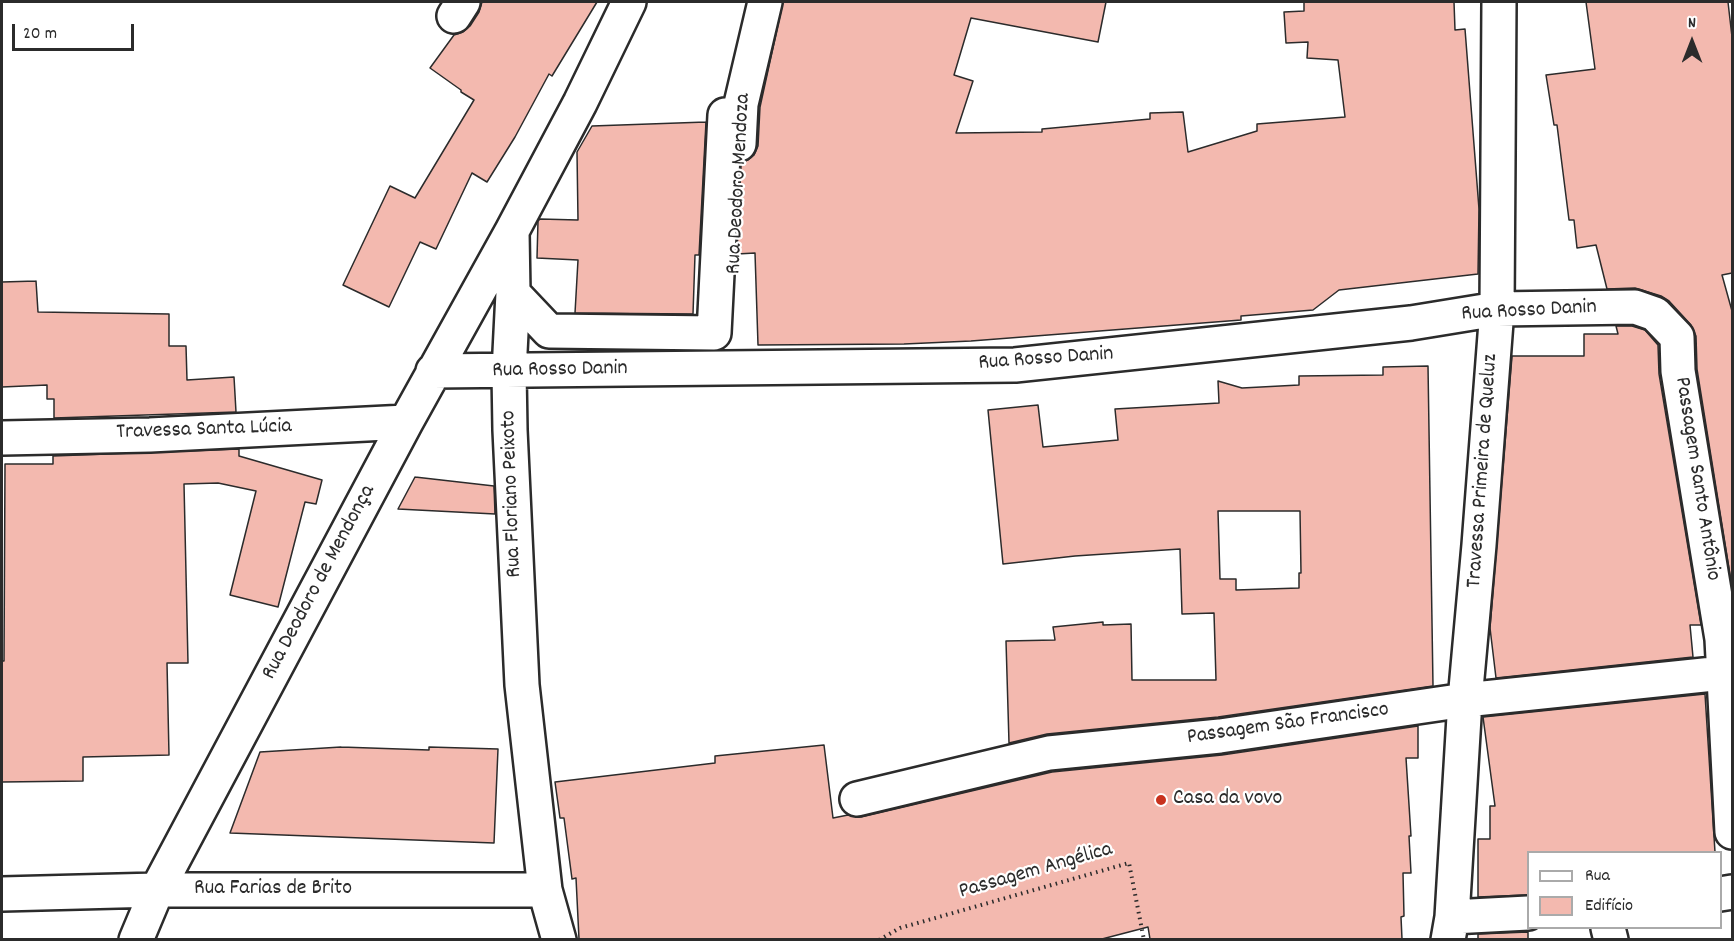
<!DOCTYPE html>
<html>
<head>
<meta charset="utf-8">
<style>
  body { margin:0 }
  #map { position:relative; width:1734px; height:941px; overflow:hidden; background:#fff; font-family:Dekko,sans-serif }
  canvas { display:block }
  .frame { position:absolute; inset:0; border:3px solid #2b2b2b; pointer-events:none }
  .legend { position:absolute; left:1527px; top:851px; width:195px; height:78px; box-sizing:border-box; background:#fff; border:2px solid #aaa; margin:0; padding:8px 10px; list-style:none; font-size:18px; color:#2b2b2b }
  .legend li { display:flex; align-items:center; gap:12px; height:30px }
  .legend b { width:30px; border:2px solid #aaa }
  .north { position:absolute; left:1662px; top:12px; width:60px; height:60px; -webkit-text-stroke:4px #fff; paint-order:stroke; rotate:0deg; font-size:16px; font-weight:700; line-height:24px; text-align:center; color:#2b2b2b }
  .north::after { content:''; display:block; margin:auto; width:21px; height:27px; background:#2b2b2b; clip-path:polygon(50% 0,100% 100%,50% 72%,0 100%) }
  .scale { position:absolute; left:12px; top:24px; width:122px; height:27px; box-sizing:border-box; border:3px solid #2b2b2b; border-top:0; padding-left:8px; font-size:18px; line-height:21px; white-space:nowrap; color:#2b2b2b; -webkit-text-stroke:4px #fff; paint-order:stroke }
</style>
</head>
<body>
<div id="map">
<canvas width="1734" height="941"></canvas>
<div class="frame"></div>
<ul class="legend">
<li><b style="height:8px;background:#fff"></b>Rua</li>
<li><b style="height:16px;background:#f3b9af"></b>Edifício</li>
</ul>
<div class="north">N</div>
<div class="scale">20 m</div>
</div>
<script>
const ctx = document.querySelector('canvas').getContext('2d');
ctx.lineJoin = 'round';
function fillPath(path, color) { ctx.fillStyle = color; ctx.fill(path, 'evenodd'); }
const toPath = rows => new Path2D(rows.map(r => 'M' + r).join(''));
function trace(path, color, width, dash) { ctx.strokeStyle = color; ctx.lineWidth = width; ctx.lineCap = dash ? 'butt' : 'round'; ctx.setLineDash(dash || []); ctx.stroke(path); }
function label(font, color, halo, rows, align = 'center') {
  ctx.font = font + ' Dekko,sans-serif'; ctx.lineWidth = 4.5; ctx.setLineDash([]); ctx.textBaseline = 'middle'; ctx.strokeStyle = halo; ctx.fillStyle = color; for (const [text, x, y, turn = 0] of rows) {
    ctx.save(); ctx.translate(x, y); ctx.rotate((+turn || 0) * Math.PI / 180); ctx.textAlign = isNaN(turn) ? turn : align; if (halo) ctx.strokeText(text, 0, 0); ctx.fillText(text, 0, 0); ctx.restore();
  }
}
const building = toPath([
  [482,2,597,2,552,76,549,74,515,137,487,182,472,173,436,249,420,242,389,307,343,285,390,186,415,198,474,100,461,92,461,90,430,68,454,35,463,32,470,26,479,12,482,2],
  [783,2,1106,2,1098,42,971,18,954,75,973,81,956,133,1042,132,1042,129,1150,119,1150,113,1183,112,1188,152,1257,131,1257,124,1345,117,1338,60,1307,58,1308,42,1286,43,1284,12,1304,11,1304,2,1454,2,1455,30,1465,29,1479,209,1478,274,1339,290,1313,310,1241,316,1241,320,971,341,904,344,758,345,755,253,737,254,741,162,748,160,754,155,758,146,760,107,783,2],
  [1586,2,1728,2,1732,37,1732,273,1722,275,1732,311,1732,587,1697,369,1696,336,1691,325,1669,301,1661,296,1635,288,1607,289,1596,245,1577,248,1574,220,1569,220,1557,125,1554,125,1546,75,1595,69,1586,2],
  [706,122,699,255,695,255,693,314,575,313,578,260,537,258,538,221,540,219,578,220,577,152,592,126,706,122],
  [36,281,38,312,169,314,169,346,186,346,187,380,234,377,236,412,54,418,54,399,47,399,47,385,2,387,2,282,36,281],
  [1616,326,1632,326,1645,330,1658,345,1659,374,1701,625,1690,625,1693,657,1496,678,1490,628,1512,356,1584,356,1584,334,1618,334,1616,326],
  [1428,366,1433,686,1218,717,1047,734,1009,743,1006,641,1055,640,1053,627,1103,622,1103,625,1131,624,1132,680,1216,680,1214,613,1182,614,1180,549,1075,556,1003,564,988,410,1038,405,1043,447,1118,440,1115,409,1219,403,1218,381,1242,388,1299,385,1299,376,1383,375,1383,367,1428,366],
  [1218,511,1300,511,1301,573,1299,573,1299,588,1236,590,1236,579,1220,579,1218,511],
  [239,449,239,456,322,480,316,504,305,502,278,607,230,595,256,491,218,483,184,484,188,663,167,663,169,755,83,757,83,781,2,782,2,661,4,661,5,464,53,464,53,456,239,449],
  [415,477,494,486,495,514,398,509,415,477],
  [1705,694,1715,852,1528,852,1528,895,1478,897,1478,839,1490,839,1490,806,1495,806,1483,717,1705,694],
  [1418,726,1418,758,1406,758,1411,836,1409,836,1411,873,1403,873,1404,916,1401,917,1402,939,1150,939,1148,927,1102,939,579,939,576,878,572,879,564,818,560,818,555,782,715,763,715,756,824,745,833,818,848,815,861,817,1052,772,1222,755,1418,726],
  [341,747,429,750,429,747,498,749,494,843,230,833,260,752,341,747],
  [1528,932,1528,939,1478,939,1478,934,1528,932]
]);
const path = toPath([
  [879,940,900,928,1129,863,1144,940]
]);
const minor = toPath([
  [454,16,463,2],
  [739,144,741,104,765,2],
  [512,232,513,293,509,372,510,430,522,685,545,890,559,940],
  [513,293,549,331,714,333,725,115],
  [433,371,1015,365,1411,323,1497,309,1635,307,1655,314,1677,337,1678,371,1722,639,1732,832],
  [2,438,150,435,406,422],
  [857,799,1049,753,1220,736,1465,700,1723,673],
  [2,894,157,890,545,890],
  [1720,894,1732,892],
  [1452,917,1528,913],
  [1608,928,1611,940],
  [136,940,157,890,406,422,512,231,580,103,629,2],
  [1448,940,1452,917,1465,700,1479,545,1497,309,1499,2]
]);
const markers = [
  [1161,800,6,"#c8321e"]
];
const streetNames = [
  ["Rua Deodoro Mendoza",740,184,-87],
  ["Rua Rosso Danin",1529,312,-3],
  ["Rua Rosso Danin",1046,360,-4],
  ["Rua Rosso Danin",560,371,-1],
  ["Travessa Santa Lúcia",204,431,-2],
  ["Travessa Primeira de Queluz",1484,471,-86],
  ["Passagem Santo Antônio",1696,479,81],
  ["Rua Floriano Peixoto",513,494,-92],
  ["Rua Deodoro de Mendonça",320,583,-62],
  ["Passagem São Francisco",1288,725,-8],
  ["Passagem Angélica",1036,872,-16],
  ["Rua Farias de Brito",273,890]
];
const poiNames = [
  ["Casa da vovo",1173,800]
];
fillPath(building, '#f3b9af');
trace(building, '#2b2b2b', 1.5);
trace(minor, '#2b2b2b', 38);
trace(path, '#2b2b2b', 4, [1.5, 4.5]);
trace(minor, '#fff', 33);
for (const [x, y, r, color] of markers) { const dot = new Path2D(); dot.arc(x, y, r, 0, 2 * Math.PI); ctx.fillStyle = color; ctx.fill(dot); trace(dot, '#fff', 2); }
label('22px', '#2b2b2b', '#fff', streetNames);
label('22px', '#2b2b2b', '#fff', poiNames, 'left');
</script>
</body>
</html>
